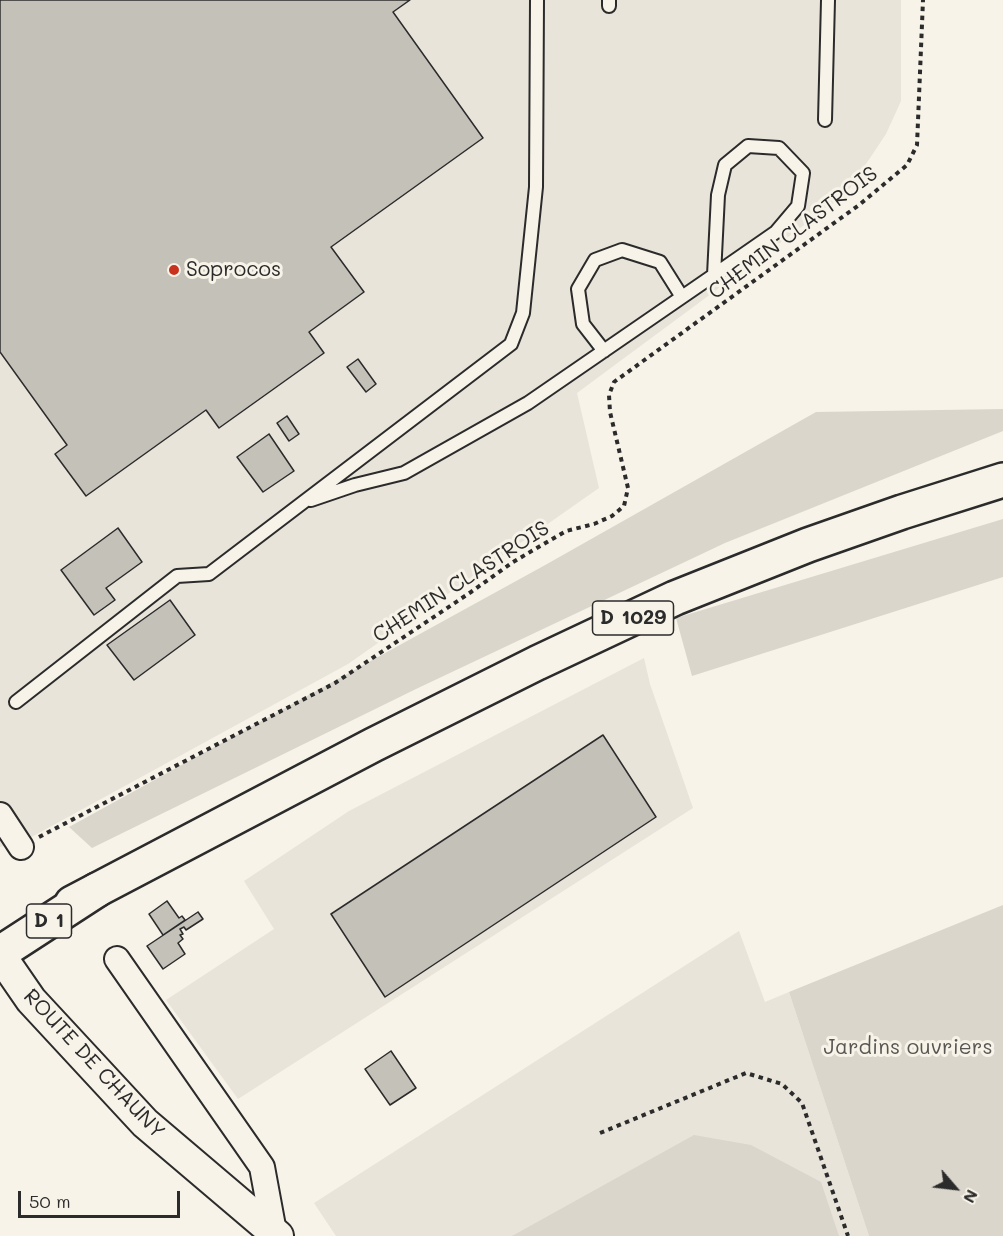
<!DOCTYPE html>
<html>
<head>
<meta charset="utf-8">
<style>
  body { margin:0 }
  #map { position:relative; width:1003px; height:1236px; overflow:hidden; background:#f7f3e8; font-family:Mali,sans-serif }
  canvas { display:block }
  .north { position:absolute; left:925px; top:1158px; width:60px; height:60px; -webkit-text-stroke:4px #f7f3e8; paint-order:stroke; rotate:118deg; font-size:16px; font-weight:700; line-height:24px; text-align:center; color:#2b2b2b }
  .north::after { content:''; display:block; margin:auto; width:21px; height:27px; background:#2b2b2b; clip-path:polygon(50% 0,100% 100%,50% 72%,0 100%) }
  .scale { position:absolute; left:18px; top:1191px; width:162px; height:27px; box-sizing:border-box; border:3px solid #2b2b2b; border-top:0; padding-left:8px; font-size:18px; line-height:21px; white-space:nowrap; color:#2b2b2b; -webkit-text-stroke:4px #f7f3e8; paint-order:stroke }
</style>
</head>
<body>
<div id="map">
<canvas width="1003" height="1236"></canvas>
<div class="north">N</div>
<div class="scale">50 m</div>
</div>
<script>
const ctx = document.querySelector('canvas').getContext('2d');
ctx.lineJoin = 'round';
function fillPath(path, color) { ctx.fillStyle = color; ctx.fill(path, 'evenodd'); }
const toPath = rows => new Path2D(rows.map(r => 'M' + r).join(''));
function trace(path, color, width, dash) { ctx.strokeStyle = color; ctx.lineWidth = width; ctx.lineCap = dash ? 'butt' : 'round'; ctx.setLineDash(dash || []); ctx.stroke(path); }
function label(font, color, halo, rows, align = 'center') {
  ctx.font = font + ' Mali,sans-serif'; ctx.lineWidth = 6; ctx.setLineDash([]); ctx.textBaseline = 'middle'; ctx.strokeStyle = halo; ctx.fillStyle = color; for (const [text, x, y, turn = 0] of rows) {
    ctx.save(); ctx.translate(x, y); ctx.rotate((+turn || 0) * Math.PI / 180); ctx.textAlign = isNaN(turn) ? turn : align; if (halo) ctx.strokeText(text, 0, 0); ctx.fillText(text, 0, 0); ctx.restore();
  }
}
const built = toPath([
  [0,0,901,0,901,101,886,134,846,194,577,393,599,488,348,664,26,840,0,847],
  [644,658,650,684,693,808,238,1099,166,1000,274,929,244,881,349,811],
  [739,931,765,1002,789,992,869,1236,336,1236,314,1203]
]);
const green = toPath([
  [1003,409,1003,431,725,543,416,689,92,848,69,827,547,564,816,412],
  [1003,519,1003,577,692,676,676,618],
  [1003,905,1003,1236,869,1236,789,992],
  [694,1135,751,1145,821,1182,839,1236,512,1236]
]);
const building = toPath([
  [0,0,410,0,393,12,483,138,331,247,364,292,309,332,324,353,219,428,206,410,86,496,55,454,67,445,0,352,0,0],
  [358,359,376,384,366,392,347,367,358,359],
  [287,416,299,434,289,441,277,423,287,416],
  [269,434,294,471,263,492,237,457,269,434],
  [118,528,142,562,106,588,115,600,94,615,61,570,118,528],
  [170,600,195,635,134,680,107,645,170,600],
  [603,735,656,817,385,997,331,914,603,735],
  [167,901,179,918,182,916,185,920,163,935,149,914,167,901],
  [198,912,203,919,186,930,184,927,180,929,183,934,180,935,183,939,178,943,185,954,163,969,147,946,198,912],
  [391,1051,416,1088,390,1105,365,1069,391,1051]
]);
const path = toPath([
  [39,837,335,683,471,592,513,562,566,531,594,524,612,516,624,506,628,488,610,412,609,395,614,382,859,205,907,165,917,145,923,0],
  [600,1133,746,1073,782,1084,802,1103,848,1236]
]);
const service = toPath([
  [609,0,609,6],
  [825,120,828,0],
  [604,351,583,324,578,289,595,260,622,250,660,262,682,297],
  [311,500,355,485,404,473,528,403,714,275,776,232,798,206,803,173,779,148,748,146,725,165,718,195,714,275],
  [16,702,177,576,209,574,511,344,523,313,536,187,537,0]
]);
const minor = toPath([
  [0,815,21,847],
  [117,959,262,1167,274,1232]
]);
const tertiary = toPath([
  [0,955,31,1000,145,1123,278,1236]
]);
const primary = toPath([
  [72,903,373,745,537,663,675,598,808,545,902,512,1003,480]
]);
const trunk = toPath([
  [0,953,97,890]
]);
const markers = [
  [174,270,6,"#c8321e"]
];
const shields = [
  [633,618,81],
  [49,921,45]
];
const shieldNames = [
  ["D 1029",633,618],
  ["D 1",49,921]
];
const streetNames = [
  ["CHEMIN CLASTROIS",793,233,-37],
  ["CHEMIN CLASTROIS",461,582,-33],
  ["ROUTE DE CHAUNY",94,1064,47]
];
const poiNames = [
  ["Soprocos",186,270]
];
const parkNames = [
  ["Jardins ouvriers",908,1048]
];
fillPath(built, '#e8e4da');
fillPath(green, '#dad6cc');
fillPath(building, '#c4c1b9');
trace(building, '#2b2b2b', 1.5);
trace(service, '#2b2b2b', 16);
trace(minor, '#2b2b2b', 28);
trace(tertiary, '#2b2b2b', 34);
trace(primary, '#2b2b2b', 38);
trace(trunk, '#2b2b2b', 38);
trace(path, '#2b2b2b', 4, [4.5, 4.5]);
trace(service, '#f7f3e8', 12);
trace(minor, '#f7f3e8', 24);
trace(tertiary, '#f7f3e8', 30);
trace(primary, '#f7f3e8', 33);
trace(trunk, '#f7f3e8', 33);
for (const [x, y, r, color] of markers) { const dot = new Path2D(); dot.arc(x, y, r, 0, 2 * Math.PI); ctx.fillStyle = color; ctx.fill(dot); trace(dot, '#f7f3e8', 2); }
for (const [x, y, w] of shields) { const box = new Path2D(); box.roundRect(x - w / 2, y - 17, w, 34, 4.5); ctx.fillStyle = '#f7f3e8'; ctx.fill(box); trace(box, '#2b2b2b', 1.5); }
label('bold 20px', '#2b2b2b', null, shieldNames);
label('21px', '#2b2b2b', '#f7f3e8', streetNames);
label('21px', '#2b2b2b', '#f7f3e8', poiNames, 'left');
label('21px', '#575653', '#f7f3e8', parkNames);
</script>
</body>
</html>
